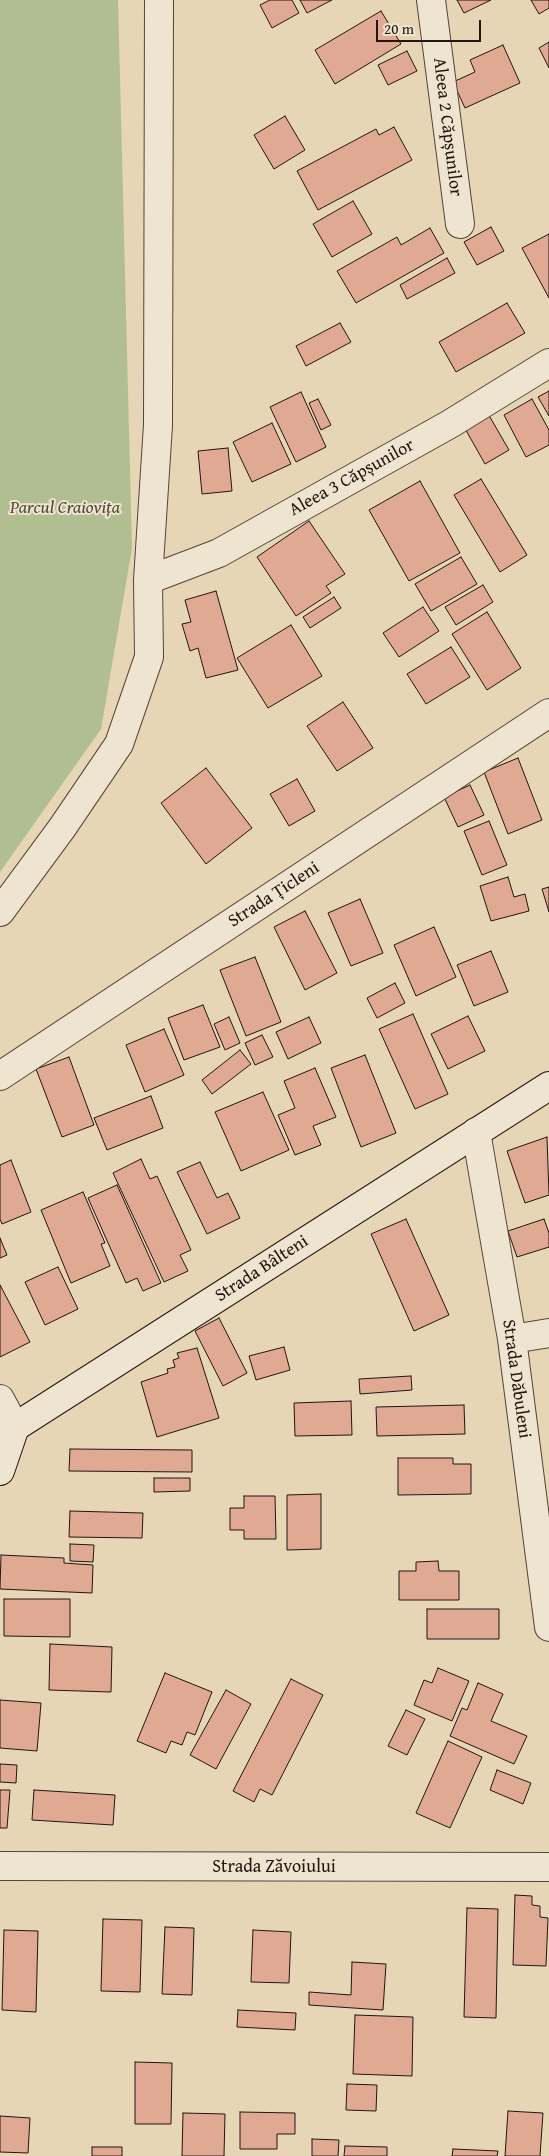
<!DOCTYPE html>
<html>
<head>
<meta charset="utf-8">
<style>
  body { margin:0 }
  #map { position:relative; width:549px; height:2156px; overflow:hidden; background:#e6d6b6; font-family:"Gentium Book Plus",serif }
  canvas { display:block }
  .scale { position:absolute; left:376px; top:20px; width:105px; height:22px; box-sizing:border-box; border:2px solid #24150f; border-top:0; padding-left:6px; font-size:15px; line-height:18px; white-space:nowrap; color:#24150f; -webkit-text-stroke:4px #efe4d0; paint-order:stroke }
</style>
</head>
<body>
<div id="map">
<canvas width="549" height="2156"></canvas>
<div class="scale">20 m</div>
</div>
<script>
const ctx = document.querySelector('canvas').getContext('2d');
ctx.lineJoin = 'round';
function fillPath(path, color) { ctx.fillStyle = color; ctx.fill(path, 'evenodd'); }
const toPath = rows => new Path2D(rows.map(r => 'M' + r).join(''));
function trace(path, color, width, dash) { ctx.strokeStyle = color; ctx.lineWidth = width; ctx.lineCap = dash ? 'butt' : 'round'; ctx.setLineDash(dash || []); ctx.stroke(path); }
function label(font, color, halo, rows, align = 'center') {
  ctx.font = font + ' "Gentium Book Plus",serif'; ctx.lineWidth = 4; ctx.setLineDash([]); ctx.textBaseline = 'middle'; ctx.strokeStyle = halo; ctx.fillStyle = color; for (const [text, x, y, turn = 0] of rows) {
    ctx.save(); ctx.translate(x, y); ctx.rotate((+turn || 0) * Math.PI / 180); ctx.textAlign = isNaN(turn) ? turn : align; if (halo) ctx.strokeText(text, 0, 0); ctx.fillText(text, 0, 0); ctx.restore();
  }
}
const green = toPath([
  [0,0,118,0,132,548,101,729,0,872]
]);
const building = toPath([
  [270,0,292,0,299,13,272,28,260,5,270,0],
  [300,0,332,0,307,13,300,0],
  [457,0,491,0,464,13,457,0],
  [531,0,549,0,549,8,539,14,531,0],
  [381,11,401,44,335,84,315,50,381,11],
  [549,42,549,68,539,48,549,42],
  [503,45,520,83,465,108,453,82,475,72,470,60,503,45],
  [407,51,417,71,388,85,378,65,407,51],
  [285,116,305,150,274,169,254,135,285,116],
  [394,127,412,160,318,210,297,171,376,129,379,135,394,127],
  [353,201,372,234,332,257,313,224,353,201],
  [491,227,504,251,477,265,464,242,491,227],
  [430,228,444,253,356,303,337,271,397,237,401,245,430,228],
  [549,234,549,298,522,248,549,234],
  [447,258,455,273,407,299,400,285,447,258],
  [507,303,525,333,456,372,439,342,507,303],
  [340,323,351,342,306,366,296,346,340,323],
  [549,391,549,416,538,397,549,391],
  [301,392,326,447,296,462,270,407,301,392],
  [318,399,331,425,321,430,309,403,318,399],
  [532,399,549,430,549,445,526,457,504,415,532,399],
  [487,412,509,450,485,464,463,425,487,412],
  [272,423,291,464,252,482,233,442,272,423],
  [228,448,232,491,202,494,198,451,228,448],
  [481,479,527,555,500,572,454,495,481,479],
  [420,481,460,553,409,581,369,510,420,481],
  [309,521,345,574,326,586,331,593,296,616,257,557,309,521],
  [461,557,477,584,431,611,415,584,461,557],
  [483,585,493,602,456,625,445,607,483,585],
  [216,591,238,670,206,678,198,648,190,651,182,624,191,622,185,600,216,591],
  [334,597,341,608,310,628,303,617,334,597],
  [423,607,439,631,399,657,383,633,423,607],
  [487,612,521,668,487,690,452,634,487,612],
  [291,625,322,676,268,708,237,658,291,625],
  [451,647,470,677,426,704,407,674,451,647],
  [343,702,373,748,337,771,307,726,343,702],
  [518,758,542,820,508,834,484,772,518,758],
  [206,768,252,828,206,864,161,803,206,768],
  [297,779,315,811,289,826,270,794,297,779],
  [470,785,484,815,458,827,444,797,470,785],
  [489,821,507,865,482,875,464,831,489,821],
  [508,877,514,897,525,894,529,911,491,921,480,886,508,877],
  [549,887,549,912,542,889,549,887],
  [360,899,383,953,351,966,328,913,360,899],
  [305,911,337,973,305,990,274,927,305,911],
  [434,927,456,977,416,996,394,945,434,927],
  [491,951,508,992,474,1006,457,965,491,951],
  [255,957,281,1022,246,1036,220,970,255,957],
  [395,983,405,1003,377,1018,367,998,395,983],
  [203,1005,220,1047,184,1060,168,1018,203,1005],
  [413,1014,448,1094,415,1109,379,1029,413,1014],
  [468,1016,485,1051,448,1069,431,1034,468,1016],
  [229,1017,240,1043,225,1050,214,1024,229,1017],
  [309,1017,321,1043,288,1059,276,1032,309,1017],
  [164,1029,184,1075,145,1092,126,1045,164,1029],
  [262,1035,273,1057,255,1065,245,1043,262,1035],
  [240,1050,251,1064,212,1094,202,1080,240,1050],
  [365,1055,396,1133,361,1147,331,1068,365,1055],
  [69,1057,94,1125,62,1137,36,1069,69,1057],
  [315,1068,336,1117,313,1126,321,1145,295,1155,278,1115,295,1108,284,1081,315,1068],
  [263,1092,289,1150,241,1171,215,1112,263,1092],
  [151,1096,163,1128,107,1150,94,1118,151,1096],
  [547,1137,549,1195,525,1203,507,1151,547,1137],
  [141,1159,150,1179,157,1176,191,1250,180,1255,188,1271,164,1282,113,1173,141,1159],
  [11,1160,31,1212,2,1224,0,1219,0,1165,11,1160],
  [200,1162,217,1198,228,1193,240,1218,207,1234,177,1172,200,1162],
  [117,1185,161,1283,143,1291,137,1278,126,1283,88,1198,117,1185],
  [83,1192,105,1243,101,1244,110,1266,71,1283,41,1210,83,1192],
  [406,1219,449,1315,414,1331,371,1234,406,1219],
  [544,1219,549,1233,549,1247,517,1257,508,1231,544,1219],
  [0,1238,7,1255,0,1258,0,1238],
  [58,1267,78,1309,45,1325,25,1282,58,1267],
  [0,1285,30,1342,0,1357,0,1285],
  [219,1318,247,1373,223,1386,195,1331,219,1318],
  [284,1347,290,1370,256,1380,249,1356,284,1347],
  [197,1348,219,1418,157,1437,141,1382,168,1373,167,1369,175,1367,173,1360,179,1358,177,1353,197,1348],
  [411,1376,412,1390,360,1394,359,1379,411,1376],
  [351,1401,352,1435,295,1436,294,1403,351,1401],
  [464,1405,465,1434,377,1436,376,1407,464,1405],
  [70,1449,192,1450,192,1472,69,1471,70,1449],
  [398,1458,453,1458,453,1464,471,1464,471,1494,398,1495,398,1458],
  [154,1478,190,1478,190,1491,154,1492,154,1478],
  [321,1494,321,1549,287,1550,287,1495,321,1494],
  [244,1496,275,1496,276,1539,244,1539,244,1530,230,1530,230,1508,244,1508,244,1496],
  [70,1511,143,1513,142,1538,69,1537,70,1511],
  [70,1544,94,1545,93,1562,70,1561,70,1544],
  [1,1555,64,1558,64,1563,93,1565,92,1593,0,1589,1,1555],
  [438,1561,439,1571,459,1571,459,1600,399,1600,399,1571,416,1571,416,1562,438,1561],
  [4,1599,70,1599,70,1637,4,1636,4,1599],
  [427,1609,499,1609,499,1639,427,1639,427,1609],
  [50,1644,112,1647,111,1692,49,1690,50,1644],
  [438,1668,469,1681,452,1721,414,1705,424,1680,432,1683,438,1668],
  [165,1673,212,1692,195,1735,187,1732,182,1745,171,1741,166,1753,137,1741,165,1673],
  [291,1679,323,1695,272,1795,260,1789,254,1802,233,1791,291,1679],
  [478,1683,503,1694,491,1721,527,1736,514,1764,450,1736,462,1708,467,1710,478,1683],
  [226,1690,251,1704,216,1769,190,1755,226,1690],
  [0,1700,41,1703,37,1751,0,1748,0,1700],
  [406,1710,425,1719,407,1755,388,1746,406,1710],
  [448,1741,482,1757,450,1828,416,1813,448,1741],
  [0,1764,17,1765,16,1783,0,1782,0,1764],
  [497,1770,531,1783,523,1804,490,1790,497,1770],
  [0,1790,10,1790,7,1828,0,1828,0,1790],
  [34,1790,115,1795,113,1825,32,1820,34,1790],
  [515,1895,532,1896,532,1905,540,1906,540,1917,548,1918,546,1966,513,1965,515,1895],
  [467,1908,498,1909,496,2018,464,2017,467,1908],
  [103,1919,142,1920,140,1992,101,1991,103,1919],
  [165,1927,194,1928,192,1995,162,1994,165,1927],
  [4,1930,38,1931,36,2012,2,2010,4,1930],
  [253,1930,291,1932,289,1983,251,1982,253,1930],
  [352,1962,386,1964,383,2010,309,2005,309,1992,351,1995,352,1962],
  [238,2010,296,2013,295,2030,237,2027,238,2010],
  [355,2015,413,2017,412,2076,353,2074,355,2015],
  [135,2062,172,2063,171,2124,135,2124,135,2062],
  [347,2084,377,2085,376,2111,346,2110,347,2084],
  [508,2111,543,2113,540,2156,505,2156,508,2111],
  [240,2112,295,2113,295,2134,277,2134,277,2149,240,2149,240,2112],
  [183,2113,225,2114,224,2156,182,2156,183,2113],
  [0,2116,30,2118,28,2153,0,2152,0,2116],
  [312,2139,339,2140,338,2156,312,2156,312,2139],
  [345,2146,387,2147,387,2156,344,2156,345,2146],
  [92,2147,122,2147,122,2156,92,2156,92,2147],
  [453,2149,498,2151,497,2156,452,2156,453,2149]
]);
const street = toPath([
  [431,0,460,224],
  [148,580,219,553,450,424,549,363],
  [0,912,62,828,119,744,149,657,148,580,158,425,159,0],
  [0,1076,549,713],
  [476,1132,512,1339,549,1627],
  [512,1339,549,1333],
  [0,1399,15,1427],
  [0,1866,549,1867]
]);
const secondary = toPath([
  [0,1471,15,1427,549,1086]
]);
const streetNames = [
  ["Aleea 2 Căpșunilor",447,127,83],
  ["Aleea 3 Căpșunilor",352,478,-29],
  ["Strada Țicleni",274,895,-33],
  ["Strada Bâlteni",262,1269,-33],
  ["Strada Dăbuleni",516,1379,82],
  ["Strada Zăvoiului",274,1867]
];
const parkNames = [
  ["Parcul Craiovița",65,508]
];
fillPath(green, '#b1be91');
fillPath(building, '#e0a993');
trace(building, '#24150f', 1);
trace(street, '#544539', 30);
trace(secondary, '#24150f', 30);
trace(street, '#efe4d0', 28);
trace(secondary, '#efe4d0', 28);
label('18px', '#24150f', '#efe4d0', streetNames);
label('italic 18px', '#4e4836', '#efe4d0', parkNames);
</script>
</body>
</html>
